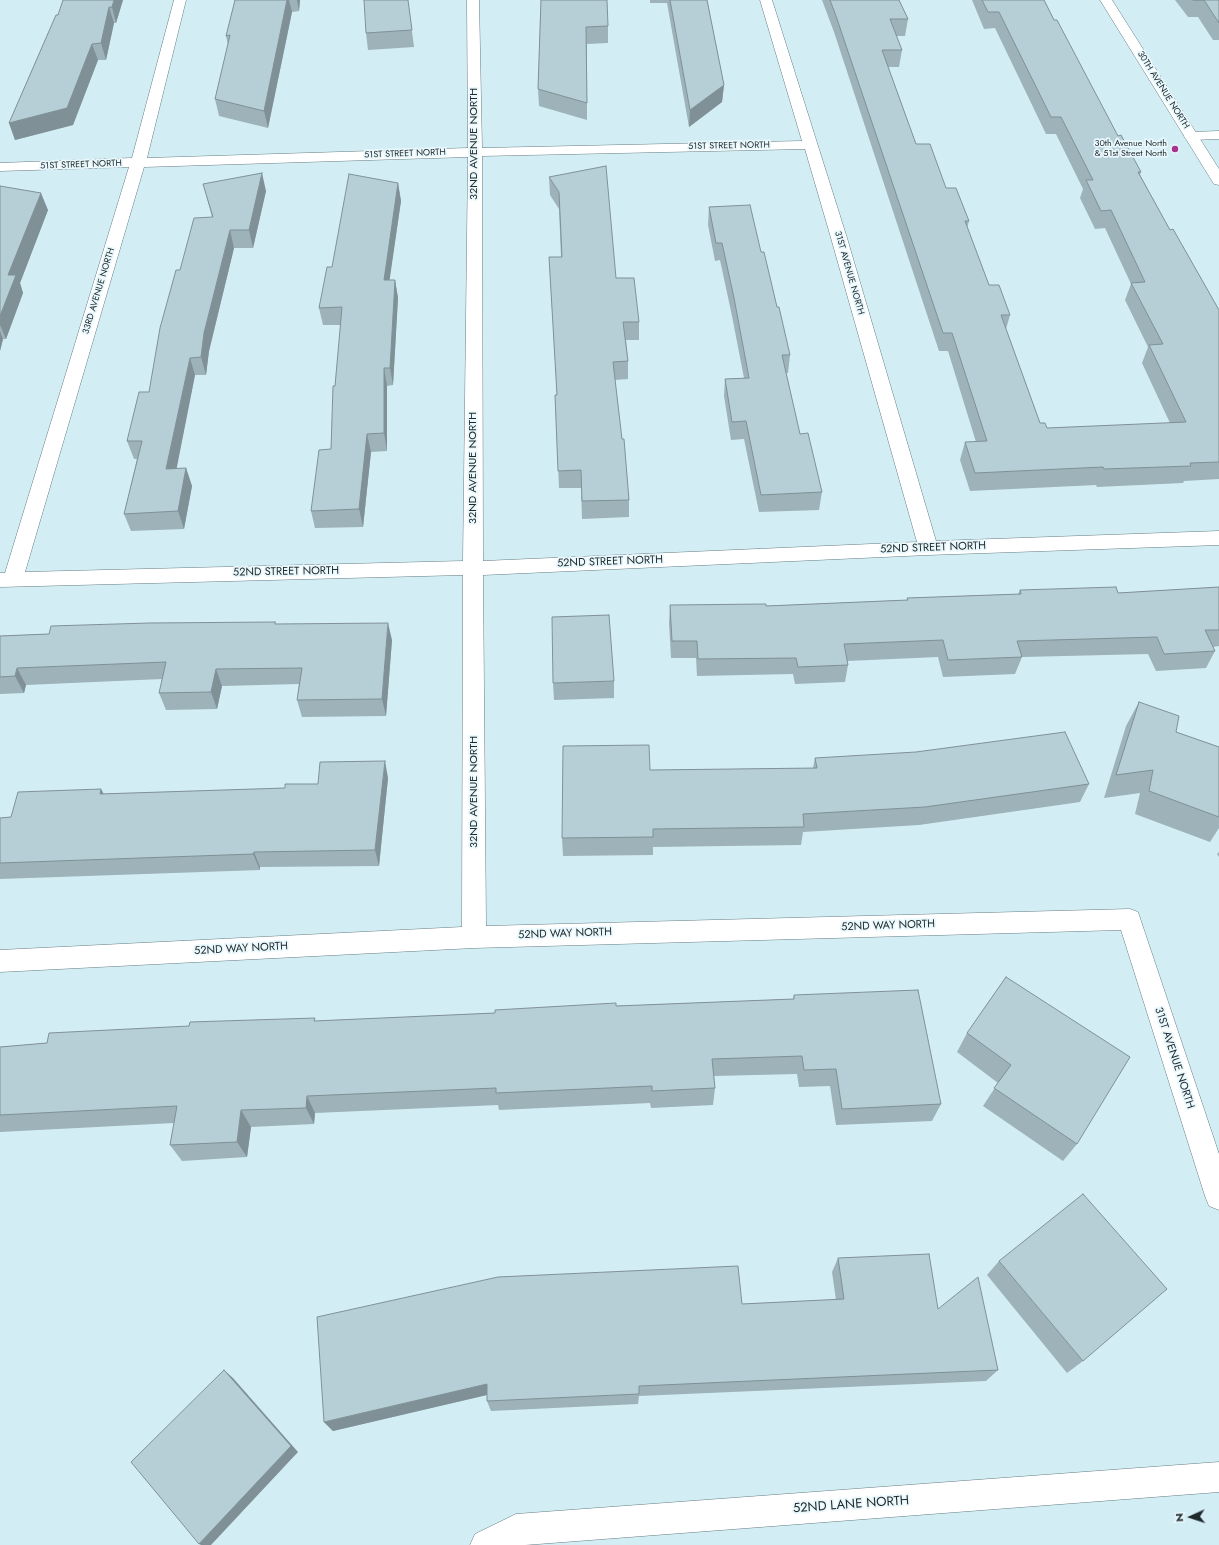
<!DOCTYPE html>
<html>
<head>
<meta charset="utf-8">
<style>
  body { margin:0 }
  #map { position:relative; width:1219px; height:1545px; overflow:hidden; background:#d3edf5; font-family:Jost,sans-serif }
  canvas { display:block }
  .north { position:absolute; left:1171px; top:1497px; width:40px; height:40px; -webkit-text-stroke:3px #e9f8fd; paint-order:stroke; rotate:267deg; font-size:11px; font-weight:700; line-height:16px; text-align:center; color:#202a2d }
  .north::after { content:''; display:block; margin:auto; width:14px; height:18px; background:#202a2d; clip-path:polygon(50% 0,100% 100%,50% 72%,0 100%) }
</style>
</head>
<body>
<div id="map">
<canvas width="1219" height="1545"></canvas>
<div class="north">N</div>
</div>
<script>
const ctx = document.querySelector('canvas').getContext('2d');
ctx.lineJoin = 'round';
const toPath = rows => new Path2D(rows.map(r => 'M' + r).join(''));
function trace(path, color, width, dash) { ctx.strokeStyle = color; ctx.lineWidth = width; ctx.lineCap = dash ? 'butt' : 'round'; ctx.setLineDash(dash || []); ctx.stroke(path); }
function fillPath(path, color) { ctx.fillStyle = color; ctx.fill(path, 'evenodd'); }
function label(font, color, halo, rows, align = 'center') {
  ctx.font = font + ' Jost,sans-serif'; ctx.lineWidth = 3.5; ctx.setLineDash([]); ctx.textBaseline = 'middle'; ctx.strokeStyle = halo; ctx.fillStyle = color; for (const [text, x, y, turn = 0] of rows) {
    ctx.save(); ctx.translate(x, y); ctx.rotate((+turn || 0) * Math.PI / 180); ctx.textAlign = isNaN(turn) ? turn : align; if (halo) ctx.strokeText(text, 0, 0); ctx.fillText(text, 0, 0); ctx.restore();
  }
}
const minor = toPath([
  [174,0,186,0,147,158,468,148,467,0,479,0,482,148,802,141,760,0,772,0,847,238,936,541,1219,531,1219,545,928,555,483,575,486,926,1130,909,1138,912,1219,1154,1219,1210,1209,1206,1205,1196,1121,930,474,948,0,972,0,950,462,927,463,575,0,587,0,573,5,573,129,167,0,171,0,163,132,158,174,0],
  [805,149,831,238,917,542,483,561,482,156,805,149],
  [468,157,463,561,25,572,144,167,468,157],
  [1219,131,1219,139,1191,140,1186,139,1184,136,1186,133,1191,132,1219,131],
  [1219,1462,1219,1492,525,1545,470,1545,475,1534,516,1514,1219,1462]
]);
const tertiary = toPath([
  [1100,0,1112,0,1219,169,1219,185,1214,184,1212,181,1100,0]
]);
const wall = toPath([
  [123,0,116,23,114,23,106,60,98,60,73,125,15,140,9,123,56,15],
  [235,0,300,0,299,11,292,12,268,128,219,116,215,99,228,45,226,36],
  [408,0,414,47,368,50,366,33],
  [541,0,608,26,608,43,587,44,587,120,539,106,538,89],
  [650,0,707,0,724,85,722,102,689,127,667,3,650,3],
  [822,0,899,0,908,19,905,36,896,36,902,50,899,67,888,67,916,144,969,221,967,228,989,285,1010,315,1006,329,1040,423,1047,428,1170,423,1142,363,1148,347,1125,300,1131,284,1105,228,1095,229,1080,198,1083,189,1056,134,1046,134,995,28,984,29,972,0,1044,0,1054,20,1118,136,1141,172,1140,175,1170,230,1219,310,1219,479,1184,481,1183,483,1097,487,1096,485,970,491,960,460,965,442,976,442,948,351,939,351,834,32],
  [1175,0,1219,0,1219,40,1213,40,1198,17,1188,17],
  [549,177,616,278,639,322,639,340,626,340,628,361,628,379,615,380,629,500,629,517,582,519,581,488,559,488,555,395,557,395,549,257,561,257,559,209,550,195],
  [398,183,401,201,389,280,395,280,398,298,393,385,387,386,387,451,371,452,363,527,315,528,311,511,331,449,335,386,341,325,323,325,319,308,332,267],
  [203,184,266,191,253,248,234,248,209,351,206,375,195,375,176,469,186,468,192,486,184,529,131,531,124,514,137,459,134,459,127,441,149,392,180,270,212,217],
  [0,186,48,210,20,283,23,293,6,339,3,339,0,351],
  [709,207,761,252,777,307,790,355,788,373,786,373,800,434,822,492,819,510,759,512,744,439,731,440,724,396,725,379,744,378,732,316,720,260,715,261,708,225],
  [1219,587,1219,646,1213,647,1215,651,1206,668,1156,671,1148,654,1022,657,1015,674,943,677,938,657,847,661,848,665,845,682,795,684,793,674,697,676,696,658,671,658,669,623,670,605,766,606,907,600,907,598,1018,594,1020,590,1118,593],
  [276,624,392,640,386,716,302,717,297,700,299,684,222,686,217,709,166,710,159,693,162,679,26,685,24,693,0,694,0,636],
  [614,681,614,698,554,700,553,683],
  [1139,702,1176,732,1219,747,1219,828,1210,842,1135,814,1140,793,1104,798,1126,726],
  [815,758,1089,784,1080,802,919,825,803,832,801,845,653,847,653,855,563,856,562,838,650,770,813,768],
  [388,778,379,866,260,867,260,870,0,879,0,818,11,817,104,794,285,788],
  [1219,852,1219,857,1217,854],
  [1006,977,1077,1144,1063,1161,983,1106,998,1083,957,1052,967,1033],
  [794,995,941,1104,932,1121,836,1125,830,1086,799,1087,797,1074,714,1076,715,1088,713,1105,651,1108,650,1103,499,1110,498,1105,315,1113,314,1124,251,1127,247,1157,182,1161,170,1145,174,1123,0,1132,0,1047,47,1043,316,1021,495,1013,616,1006,793,999],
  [838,1258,938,1309,998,1370,986,1381,639,1396,638,1404,491,1411,487,1401,487,1395,333,1431,324,1422,742,1304,836,1300,832,1272],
  [999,1261,1083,1361,1067,1373,987,1275]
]);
const shadedWall = toPath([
  [114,0,123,0,116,23,112,7],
  [287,0,289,0,292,12,268,128,264,111],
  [297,0,300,0,299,11],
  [109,7,114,23,106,60,101,43],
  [92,44,98,60,73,125,15,140,9,123],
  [724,85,722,102,689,127,690,110],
  [262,173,266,191,253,248,249,230],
  [398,183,401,201,387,298,384,280],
  [41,193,48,210,20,283,23,293,6,339,0,325,0,316,8,275],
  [230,230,234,248,209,351,206,375,201,357,204,333],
  [395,280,398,298,393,385,390,368],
  [0,331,3,339,0,351],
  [190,358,195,375,173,487,166,469],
  [384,368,387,386,387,451,384,433],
  [367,434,371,452,363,527,359,509],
  [186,468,192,486,184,529,178,511],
  [388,623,392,640,386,716,382,699],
  [17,668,26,685,24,693,15,676],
  [216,669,222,686,217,709,211,692],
  [385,761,388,778,379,866,375,850],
  [101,789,110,805,100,794],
  [254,852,260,867,260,870,253,854],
  [307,1096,315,1113,314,1124,306,1108],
  [241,1110,251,1127,247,1157,237,1142],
  [224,1370,233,1378,298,1452,211,1545,201,1545,199,1544],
  [487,1384,491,1394,333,1431,324,1422]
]);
const building = toPath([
  [63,0,114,0,112,7,109,7,101,43,92,44,67,108,9,123,56,15,58,15,63,0],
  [235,0,287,0,264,111,215,99,230,35,226,36,235,0],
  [364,0,408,0,412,30,366,33,364,0],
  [541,0,607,0,608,26,586,27,587,103,538,89,541,0],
  [670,0,707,0,724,85,690,110,670,0],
  [830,0,899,0,908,19,890,19,902,50,882,50,916,144,930,144,946,188,956,188,969,221,965,221,989,285,999,285,1010,315,1001,315,1040,423,1045,423,1047,428,1186,422,1149,345,1163,344,1131,283,1145,282,1111,210,1101,211,1086,180,1093,180,1061,117,1051,117,999,12,988,12,982,0,1044,0,1054,20,1057,20,1118,136,1121,135,1141,172,1138,172,1170,230,1173,229,1219,310,1219,462,1190,463,1191,466,1104,469,1103,467,975,473,965,442,987,441,952,333,943,333,836,16,830,0],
  [1193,0,1219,0,1219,23,1204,0,1193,0],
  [606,166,616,278,634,278,639,322,623,322,628,361,613,362,622,439,624,439,629,500,582,501,581,470,558,471,555,395,557,395,549,257,562,257,559,192,549,177,606,166],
  [262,173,249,230,230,230,204,333,201,357,190,358,166,469,186,468,178,511,124,514,142,441,127,441,139,392,149,392,160,328,176,270,180,270,194,218,213,217,203,184,262,173],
  [349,174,398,183,384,280,395,280,390,368,384,368,384,433,367,434,359,509,311,511,319,450,331,449,333,386,335,386,342,307,319,308,327,267,332,267,349,174],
  [0,186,41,193,8,275,16,275,0,316,0,186],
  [750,205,761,252,764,252,777,307,779,307,790,355,782,355,800,434,808,433,822,492,761,495,746,421,732,422,725,379,749,378,734,298,722,243,716,243,709,207,750,205],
  [1116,587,1118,593,1219,587,1219,630,1205,630,1215,651,1164,654,1157,637,1017,641,1022,657,948,660,943,640,844,644,848,665,798,667,796,658,698,659,697,641,672,641,670,605,766,604,766,606,908,600,907,598,1021,594,1020,590,1116,587],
  [609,615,614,681,553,683,552,617,609,615],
  [275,622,275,624,388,623,382,699,297,700,302,668,216,669,211,692,159,693,166,662,17,668,15,676,0,677,0,636,49,634,51,626,149,623,275,622],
  [1139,702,1179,716,1176,732,1219,747,1219,817,1149,791,1153,770,1116,775,1139,702],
  [1065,732,1089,784,925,807,803,814,804,827,653,829,653,837,562,838,563,746,649,745,650,770,817,768,815,758,916,752,1065,732],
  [385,761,375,850,254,852,253,854,0,863,0,818,11,817,18,792,101,789,100,794,285,788,285,784,318,784,320,762,385,761],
  [1006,977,1130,1057,1077,1144,994,1088,1011,1065,967,1033,1006,977],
  [918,990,941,1104,842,1109,836,1069,804,1070,802,1056,712,1059,715,1088,652,1091,652,1086,496,1093,496,1088,307,1096,306,1108,241,1110,237,1142,170,1145,177,1106,0,1115,0,1047,47,1043,49,1033,189,1026,190,1022,315,1018,314,1021,495,1013,495,1010,616,1003,616,1006,794,999,794,995,918,990],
  [1083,1194,1167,1289,1083,1361,999,1261,1083,1194],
  [929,1254,938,1309,978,1277,998,1370,639,1386,639,1394,487,1401,487,1384,324,1422,317,1317,498,1277,738,1266,742,1304,844,1299,838,1258,929,1254],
  [224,1370,291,1446,199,1544,131,1462,224,1370]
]);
const markers = [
  [1175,149,4,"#a7328c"]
];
const farStreetnames = [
  ["30TH AVENUE NORTH",1163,90,58],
  ["51ST STREET NORTH",729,146,-1],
  ["51ST STREET NORTH",405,154,-2],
  ["51ST STREET NORTH",81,165,-2],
  ["31ST AVENUE NORTH",849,273,74],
  ["33RD AVENUE NORTH",99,291,-73]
];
const farPoinames = [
  ["30th Avenue North",1167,144],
  ["& 51st Street North",1167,154]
];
const streetNames = [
  ["32ND AVENUE NORTH",474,144,-90],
  ["32ND AVENUE NORTH",473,468,-90],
  ["52ND STREET NORTH",933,548,-2],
  ["52ND STREET NORTH",610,562,-2],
  ["52ND STREET NORTH",286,572,-1],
  ["32ND AVENUE NORTH",474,792,-90],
  ["52ND WAY NORTH",888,926,-2],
  ["52ND WAY NORTH",565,934,-2],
  ["52ND WAY NORTH",241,949,-3],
  ["31ST AVENUE NORTH",1174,1058,72]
];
const nearStreetnames = [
  ["52ND LANE NORTH",851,1505,-4]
];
trace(minor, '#667d84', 1);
trace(tertiary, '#667d84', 1);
fillPath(minor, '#fff');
fillPath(tertiary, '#fff');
fillPath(wall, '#9db2b9');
fillPath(shadedWall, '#7f9196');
fillPath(building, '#b6cfd7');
trace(building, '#7f9196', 1);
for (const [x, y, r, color] of markers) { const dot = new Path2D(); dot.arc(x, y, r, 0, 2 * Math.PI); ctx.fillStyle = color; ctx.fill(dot); trace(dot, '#e9f8fd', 1.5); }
label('9px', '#202a2d', '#e9f8fd', farStreetnames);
label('9px', '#202a2d', '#e9f8fd', farPoinames, 'right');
label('11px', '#202a2d', '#e9f8fd', streetNames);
label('13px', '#202a2d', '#e9f8fd', nearStreetnames);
</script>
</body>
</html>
